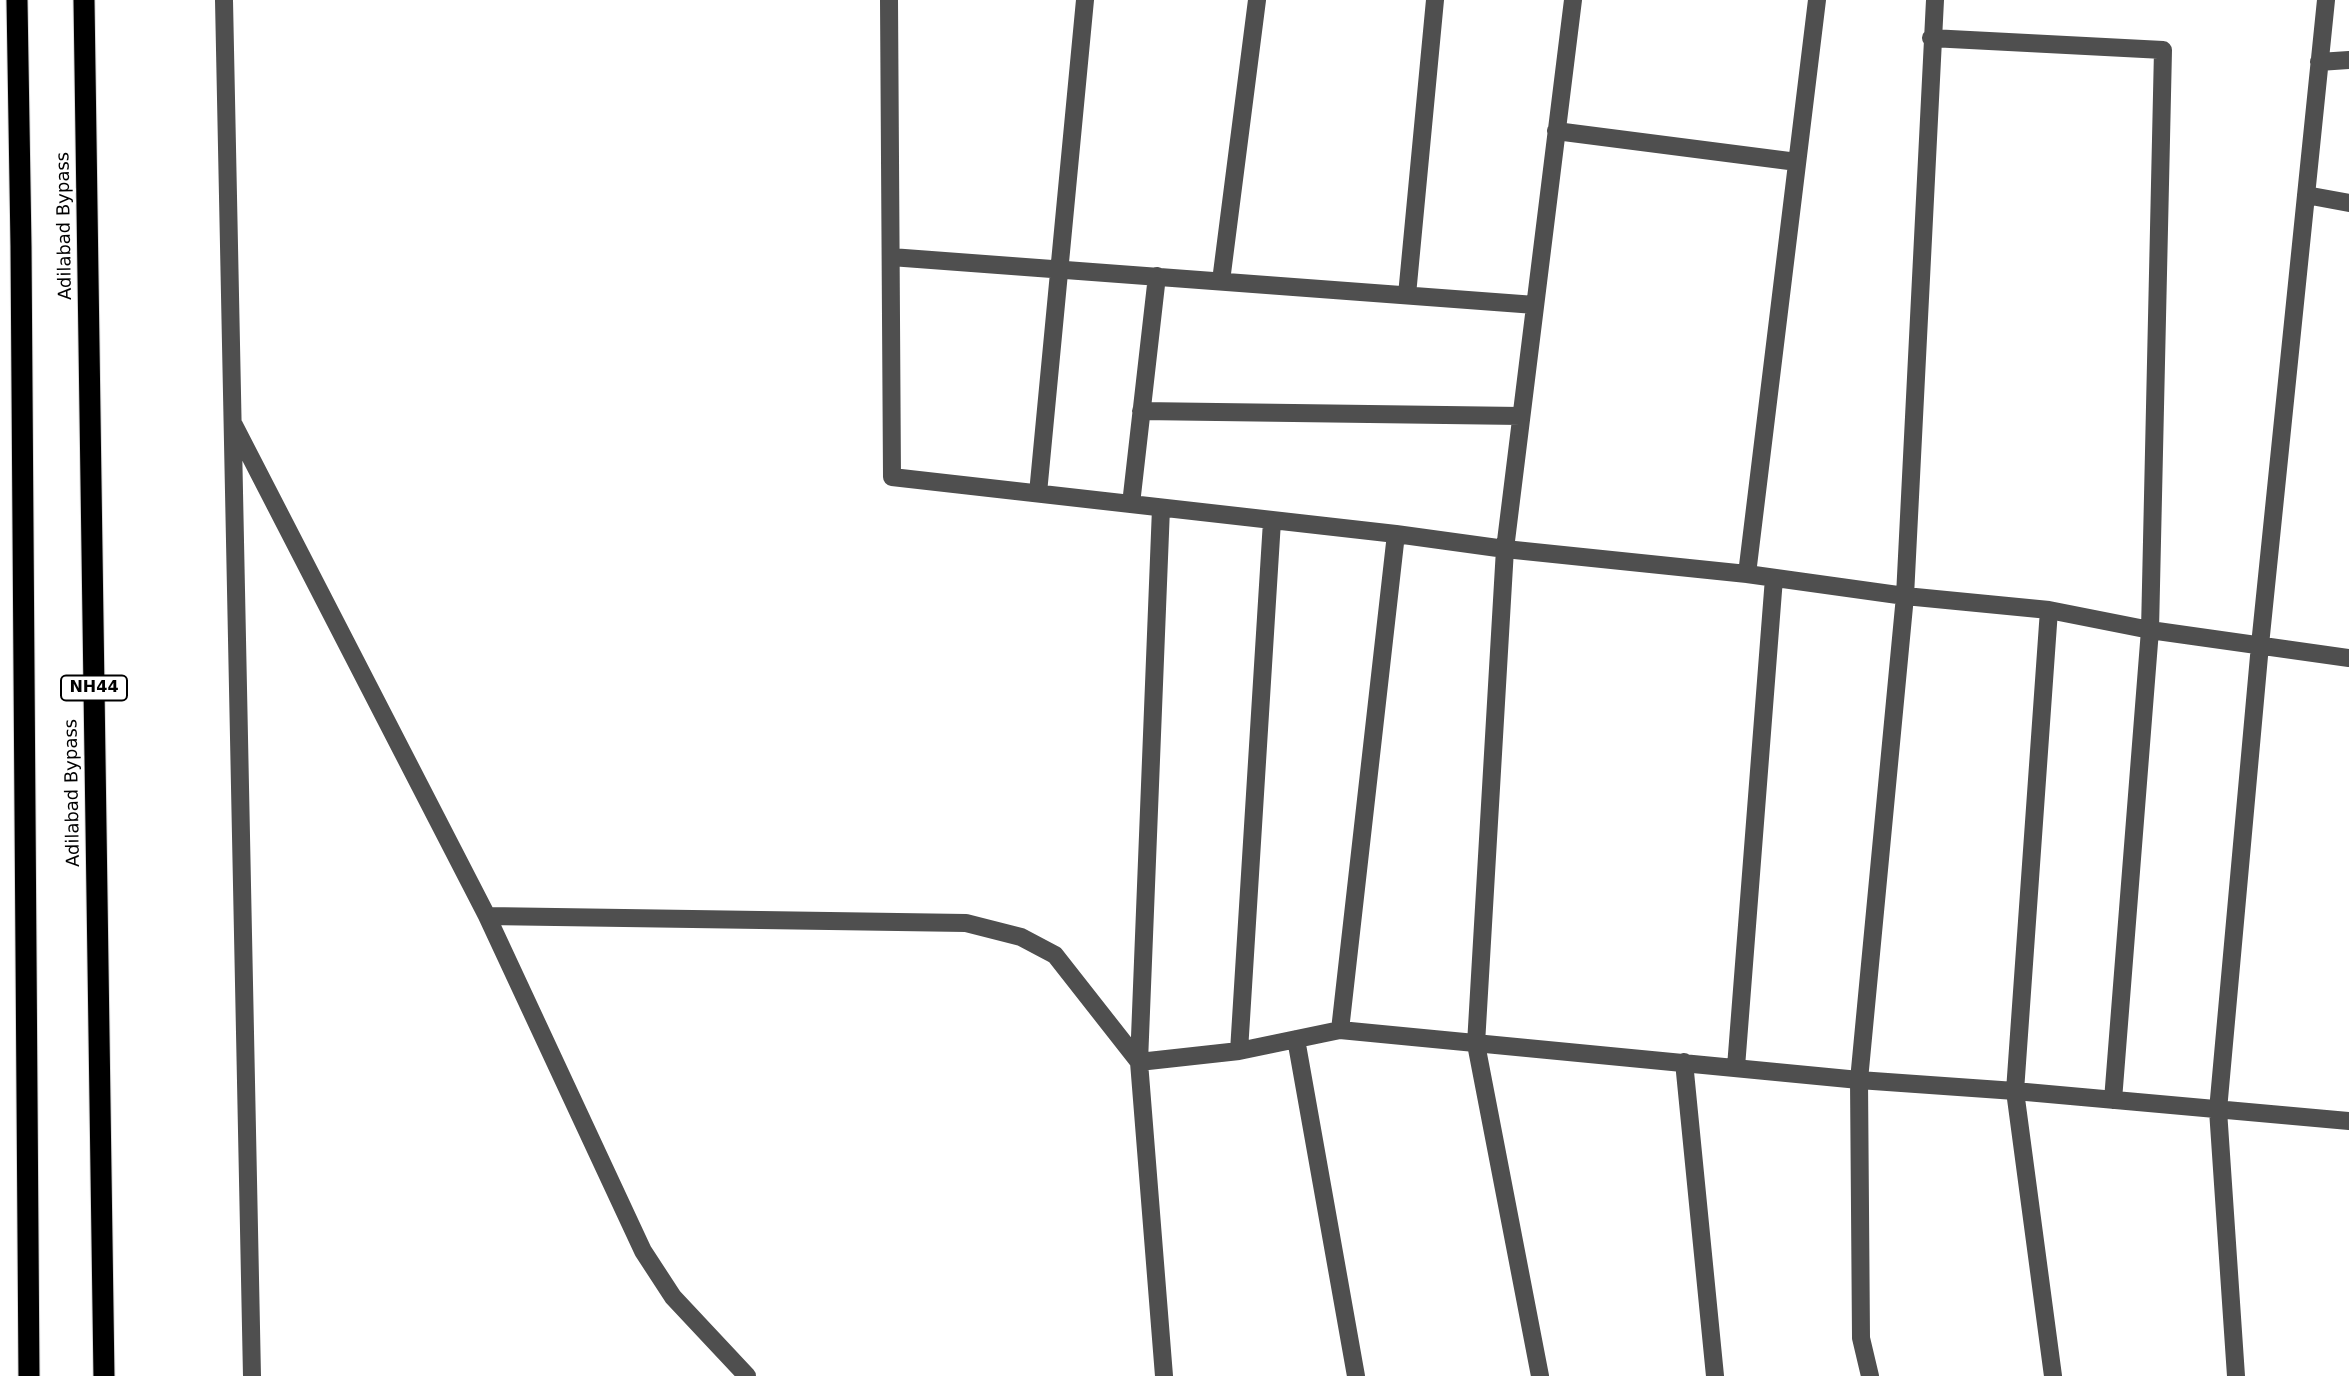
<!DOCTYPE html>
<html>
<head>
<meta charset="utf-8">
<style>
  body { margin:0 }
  canvas { display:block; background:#fff }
</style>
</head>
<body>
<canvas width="2349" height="1376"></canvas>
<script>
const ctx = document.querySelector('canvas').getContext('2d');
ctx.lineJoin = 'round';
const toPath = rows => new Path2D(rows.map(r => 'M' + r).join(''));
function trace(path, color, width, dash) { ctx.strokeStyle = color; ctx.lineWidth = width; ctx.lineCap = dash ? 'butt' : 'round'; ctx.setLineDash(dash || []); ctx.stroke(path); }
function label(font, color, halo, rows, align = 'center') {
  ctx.font = font + ' "DejaVu Sans",sans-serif'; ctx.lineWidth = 6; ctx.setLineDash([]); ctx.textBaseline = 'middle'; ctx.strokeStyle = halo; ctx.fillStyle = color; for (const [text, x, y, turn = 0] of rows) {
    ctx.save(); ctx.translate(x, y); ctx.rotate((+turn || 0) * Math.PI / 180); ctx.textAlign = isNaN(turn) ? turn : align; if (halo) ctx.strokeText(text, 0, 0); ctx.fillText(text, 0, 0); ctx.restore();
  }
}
const minor = toPath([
  [224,0,252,1376],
  [889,0,892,477,1396,534,1505,549,1747,574],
  [1817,0,1747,574,1905,596,2049,610,2150,630,2349,658],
  [1931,38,2163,50,2150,630,2113,1100],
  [2319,62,2349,60],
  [1556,131,1797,162],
  [2306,195,2349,203],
  [891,257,1535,305],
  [1221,281,1257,0],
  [1407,295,1435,0],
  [1141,411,1521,416],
  [234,425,487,916,643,1251,673,1297,747,1376],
  [1038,493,1085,0],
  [1131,504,1157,276],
  [1161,508,1139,1062,1164,1376],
  [2049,610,2015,1091,2053,1376],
  [487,916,966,923,1021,937,1055,955,1139,1062,1239,1051,1340,1030,1859,1080,2015,1091,2349,1121],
  [1340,1030,1396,534],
  [1296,1039,1356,1376],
  [1239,1051,1272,521],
  [1684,1062,1715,1376],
  [1736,1067,1774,578],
  [1540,1376,1476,1044,1505,549,1573,0],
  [1870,1376,1861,1338,1859,1080,1905,596,1935,0],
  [2236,1376,2218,1110,2260,645,2326,0]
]);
const highway = toPath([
  [17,0,21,246,29,1376],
  [84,0,104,1376]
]);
const shields = [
  [94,688,66]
];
const shieldNames = [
  ["NH44",94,688]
];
const streetNames = [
  ["Adilabad Bypass",65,226,-91],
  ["Adilabad Bypass",73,793,-91]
];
trace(highway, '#dbdbdb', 23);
trace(minor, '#4f4f4f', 18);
trace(highway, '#000', 21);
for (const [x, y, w] of shields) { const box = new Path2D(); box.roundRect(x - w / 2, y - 12.5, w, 25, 5); ctx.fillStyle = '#fff'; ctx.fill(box); trace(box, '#000', 2); }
label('bold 16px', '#000', null, shieldNames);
label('18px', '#000', '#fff', streetNames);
</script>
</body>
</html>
